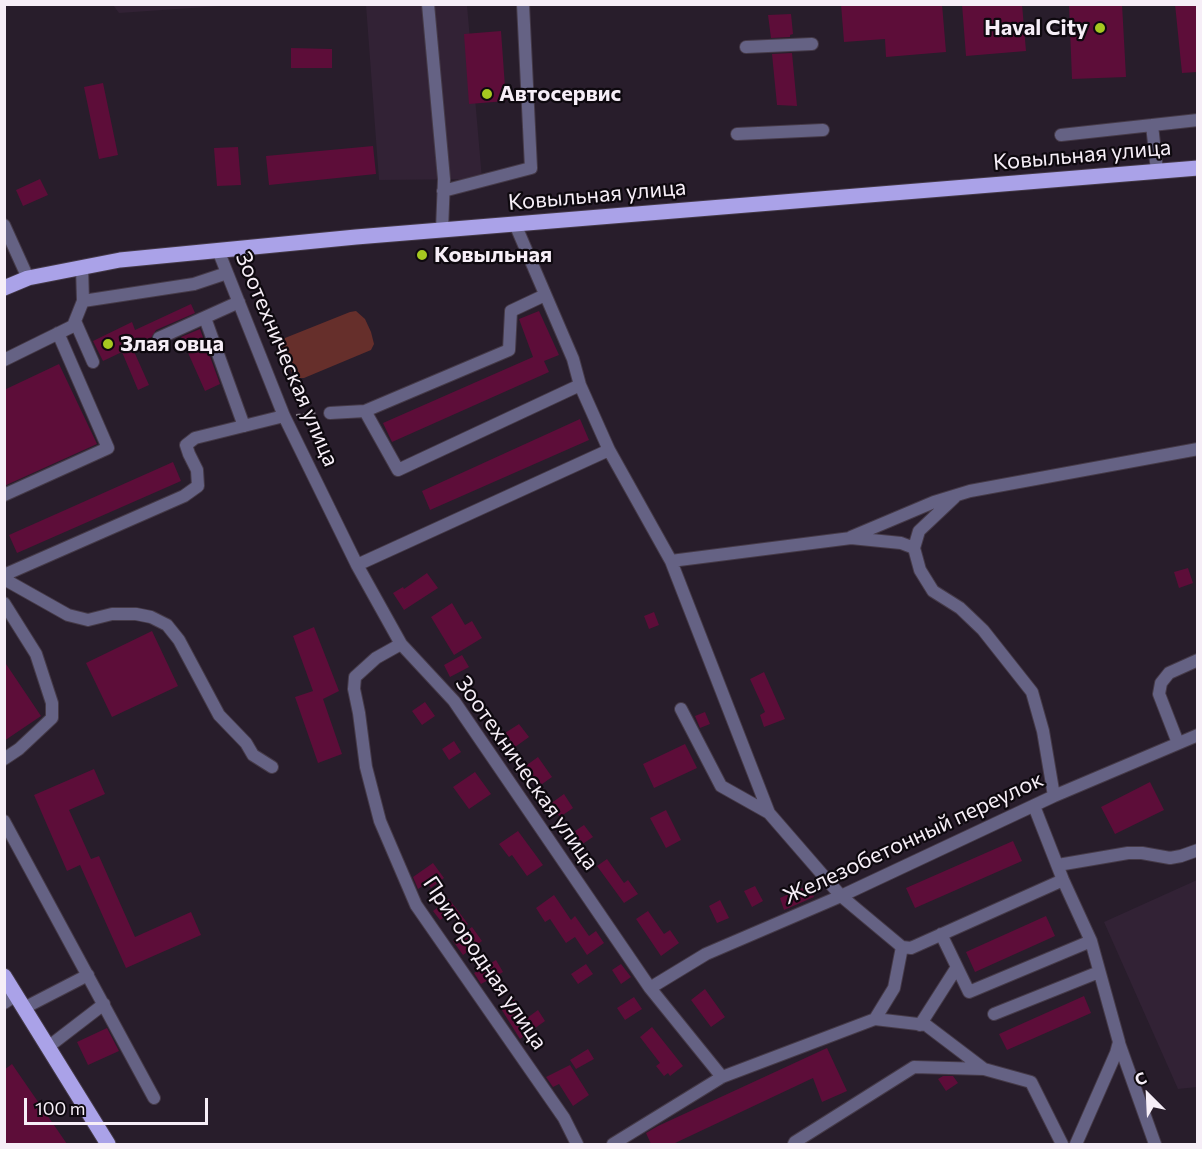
<!DOCTYPE html>
<html>
<head>
<meta charset="utf-8">
<style>
  body { margin:0 }
  #map { position:relative; width:1202px; height:1149px; overflow:hidden; background:#281d2b; font-family:Commissioner,sans-serif }
  canvas { display:block }
  .frame { position:absolute; inset:0; border:6px solid #f6eef7; pointer-events:none }
  .north { position:absolute; left:1118px; top:1065px; width:60px; height:60px; -webkit-text-stroke:4px #0e090f; paint-order:stroke; rotate:336deg; font-size:16px; font-weight:700; line-height:24px; text-align:center; color:#f6eef7 }
  .north::after { content:''; display:block; margin:auto; width:21px; height:27px; background:#f6eef7; clip-path:polygon(50% 0,100% 100%,50% 72%,0 100%) }
  .scale { position:absolute; left:24px; top:1098px; width:184px; height:27px; box-sizing:border-box; border:3px solid #f6eef7; border-top:0; padding-left:8px; font-size:18px; line-height:21px; white-space:nowrap; color:#f6eef7; -webkit-text-stroke:4px #0e090f; paint-order:stroke }
</style>
</head>
<body>
<div id="map">
<canvas width="1202" height="1149"></canvas>
<div class="frame"></div>
<div class="north">С</div>
<div class="scale">100 m</div>
</div>
<script>
const ctx = document.querySelector('canvas').getContext('2d');
ctx.lineJoin = 'round';
function fillPath(path, color) { ctx.fillStyle = color; ctx.fill(path, 'evenodd'); }
const toPath = rows => new Path2D(rows.map(r => 'M' + r).join(''));
function trace(path, color, width, dash) { ctx.strokeStyle = color; ctx.lineWidth = width; ctx.lineCap = dash ? 'butt' : 'round'; ctx.setLineDash(dash || []); ctx.stroke(path); }
function label(font, color, halo, rows, align = 'center') {
  ctx.font = font + ' Commissioner,sans-serif'; ctx.lineWidth = 4.5; ctx.setLineDash([]); ctx.textBaseline = 'middle'; ctx.strokeStyle = halo; ctx.fillStyle = color; for (const [text, x, y, turn = 0] of rows) {
    ctx.save(); ctx.translate(x, y); ctx.rotate((+turn || 0) * Math.PI / 180); ctx.textAlign = isNaN(turn) ? turn : align; if (halo) ctx.strokeText(text, 0, 0); ctx.fillText(text, 0, 0); ctx.restore();
  }
}
const built = toPath([
  [113,5,235,5,119,13],
  [366,5,467,5,482,179,379,180],
  [1197,880,1197,1087,1178,1089,1104,922]
]);
const green = toPath([
  [356,311,365,319,371,332,374,344,371,350,304,378,298,378,292,373,282,350,282,343,285,338,350,312]
]);
const building = toPath([
  [841,4,942,4,946,52,886,57,885,39,844,42],
  [962,4,1022,4,1026,51,966,56],
  [1069,4,1122,4,1126,77,1072,79],
  [1175,4,1197,4,1197,72,1182,73],
  [791,14,793,34,790,35,790,37,771,38,768,15],
  [501,31,506,101,469,104,464,34],
  [291,48,332,49,332,68,291,68],
  [792,53,797,106,777,105,772,54],
  [103,83,118,155,99,159,84,87],
  [373,146,376,174,269,185,266,156],
  [238,147,241,185,217,186,214,148],
  [40,179,48,195,23,206,16,190],
  [191,304,195,313,156,330,151,338,132,347,149,385,138,390,122,352,103,361,93,341,132,322,135,330],
  [539,311,559,355,544,361,549,372,392,442,383,423,533,357,519,319],
  [200,329,220,384,205,391,181,337],
  [59,364,97,444,4,486,4,390],
  [580,419,589,440,430,510,422,491],
  [173,462,181,481,17,553,9,535],
  [1188,568,1193,583,1179,588,1174,572],
  [427,573,438,588,404,610,393,593,403,587,404,589],
  [452,603,465,625,472,621,482,638,454,655,431,617],
  [654,612,659,625,649,629,644,616],
  [314,627,339,691,323,699,342,754,318,763,295,697,313,691,293,636],
  [152,631,178,686,112,717,86,663],
  [462,655,469,667,450,677,444,665],
  [4,661,41,716,4,741],
  [764,672,785,719,764,727,760,715,765,712,750,679],
  [425,702,435,716,422,725,412,711],
  [705,712,710,724,700,728,695,716],
  [519,724,529,737,515,747,505,733],
  [454,741,461,752,449,760,442,749],
  [685,744,697,768,654,788,643,764],
  [538,757,552,777,538,787,524,767],
  [94,769,105,794,69,810,91,859,99,856,135,937,191,912,201,935,126,968,80,865,67,871,34,795],
  [475,772,491,794,469,809,453,787],
  [1150,782,1164,810,1115,834,1101,807],
  [564,794,573,808,560,817,550,804],
  [666,810,681,840,666,848,650,818],
  [584,825,593,837,581,845,572,833],
  [518,831,543,865,527,876,512,855,509,857,499,844],
  [1013,841,1022,861,915,908,906,888],
  [607,859,624,883,628,880,638,894,624,903,597,866],
  [433,863,444,878,431,888,427,883,418,889,413,877],
  [809,885,814,897,784,910,780,898],
  [755,886,763,901,752,907,744,891],
  [554,895,571,920,575,916,589,936,596,931,604,943,587,955,575,937,566,943,550,919,545,922,536,908],
  [449,899,468,924,465,927,449,914,440,920,433,911],
  [720,900,729,918,717,923,709,906],
  [648,911,664,934,670,930,679,943,661,956,636,919],
  [1046,916,1055,936,975,972,966,952],
  [472,927,482,941,463,955,453,941],
  [496,960,503,972,481,984,474,973],
  [586,964,593,974,578,984,571,974],
  [621,964,631,977,621,984,612,970],
  [705,989,725,1017,711,1027,691,1000],
  [1084,996,1091,1013,1007,1050,999,1034],
  [634,997,642,1009,625,1020,617,1008],
  [513,998,527,1018,538,1010,545,1021,520,1039,500,1007],
  [652,1027,683,1066,670,1076,668,1073,664,1076,656,1066,660,1063,640,1037],
  [107,1028,119,1051,88,1065,77,1042],
  [827,1048,847,1091,822,1102,813,1078,673,1144,651,1144,646,1133,658,1126],
  [588,1049,594,1059,576,1069,570,1060],
  [12,1064,67,1144,4,1144,4,1070],
  [570,1065,589,1095,573,1106,559,1084,553,1087,546,1077],
  [943,1076,953,1076,958,1083,946,1091,938,1079]
]);
const path = toPath([
  [296,415,317,413]
]);
const minor = toPath([
  [428,4,444,179,442,230],
  [746,47,812,44],
  [1152,125,1157,171],
  [737,134,823,130],
  [1061,135,1198,120],
  [443,191,531,168,523,4],
  [515,224,573,359,580,385,609,450,671,561,769,813,841,896,902,947,911,948,1063,880],
  [4,225,28,278],
  [218,250,284,416,357,565,401,644,454,701,650,988,722,1077],
  [83,301,194,284,227,273],
  [205,318,244,426],
  [75,321,93,362],
  [159,338,239,302],
  [4,360,73,326,83,301,82,267],
  [365,411,509,350,511,311,545,295],
  [330,413,365,411,398,470,580,385],
  [4,495,108,448,58,333],
  [851,537,934,502,970,491,1198,449],
  [914,548,919,531,954,498],
  [671,561,851,538,901,543,914,548,920,570,933,591,960,608,983,630,1032,692,1043,731,1054,796],
  [357,565,609,450],
  [4,575,184,496,198,486,197,470,189,454,186,445,195,438,284,416],
  [4,579,68,615,88,620,112,614,136,614,151,617,167,625,179,640,219,715,246,743,253,755,272,767],
  [4,603,36,654,52,703,52,718,19,749,4,759],
  [401,644,376,658,355,677,354,689,359,713,366,767,380,821,416,905,564,1118,577,1144],
  [681,709,721,786,769,813],
  [1178,743,1159,694,1161,683,1169,673,1198,660],
  [1034,806,1063,880,1091,941,1119,1042,1116,1053,1076,1144],
  [4,821,154,1098],
  [1058,865,1128,853,1142,853,1170,858,1181,856,1198,850],
  [941,934,969,992,1091,941],
  [650,988,706,954,841,896,1054,796,1198,735],
  [4,1003,16,995],
  [24,1008,88,975],
  [994,1014,1099,972],
  [875,1019,894,988,902,947],
  [920,1025,957,967],
  [1119,1043,1155,1144],
  [48,1047,104,1004],
  [613,1144,722,1077,875,1019,926,1025,984,1069],
  [794,1144,795,1142,914,1067,984,1069,1031,1082,1062,1144]
]);
const major = toPath([
  [4,288,28,278,120,260,356,237,1198,168],
  [4,976,108,1144]
]);
const markers = [
  [1100,28,6,"#a6c820"],
  [487,94,6,"#a6c820"],
  [422,255,6,"#a6c820"],
  [108,344,6,"#a6c820"]
];
const poiNames = [
  ["Haval Сity",1088,28,"right"],
  ["Автосервис",499,94],
  ["Ковыльная",434,255],
  ["Злая овца",120,344]
];
const streetNames = [
  ["Ковыльная улица",1082,155,-5],
  ["Ковыльная улица",597,195,-5],
  ["Зоотехническая улица",287,359,67],
  ["Зоотехническая улица",527,773,55],
  ["Железобетонный переулок",913,838,-25],
  ["Пригородная улица",485,963,56]
];
fillPath(built, '#322235');
fillPath(green, '#662f2b');
fillPath(building, '#5d0d39');
trace(minor, '#453a48', 14);
trace(major, '#453a48', 17);
trace(path, '#817883', 2, [4.5, 3]);
trace(minor, '#656284', 12);
trace(major, '#aaa2e8', 15);
for (const [x, y, r, color] of markers) { const dot = new Path2D(); dot.arc(x, y, r, 0, 2 * Math.PI); ctx.fillStyle = color; ctx.fill(dot); trace(dot, '#0e090f', 2); }
label('bold 22px', '#f6eef7', '#0e090f', poiNames, 'left');
label('22px', '#f6eef7', '#0e090f', streetNames);
</script>
</body>
</html>
